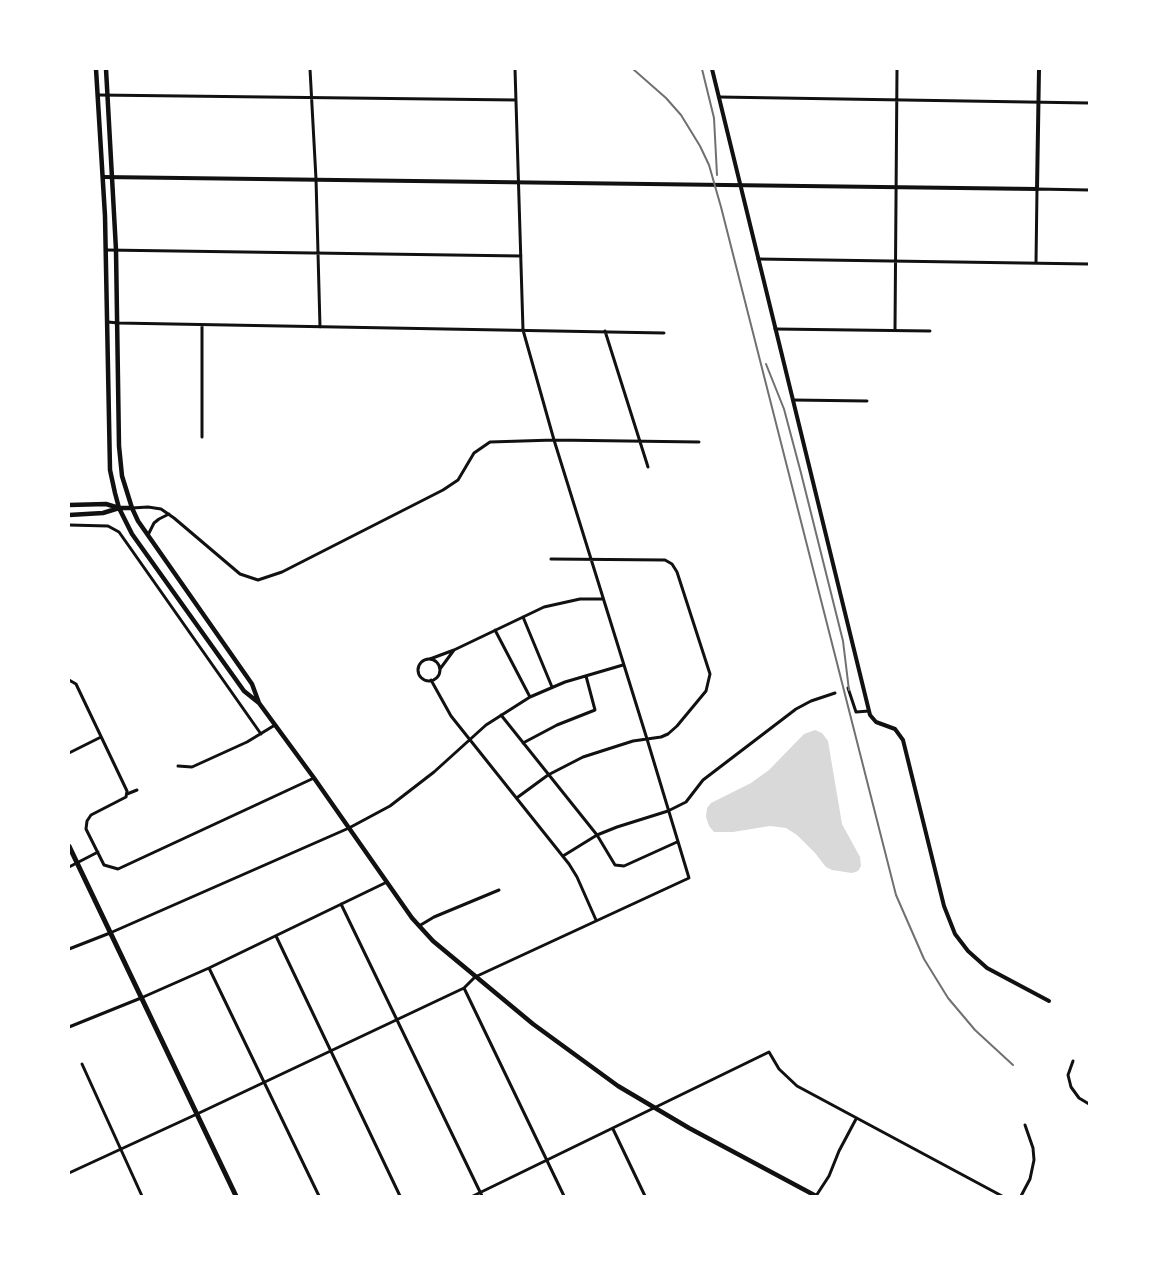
<!DOCTYPE html>
<html>
<head>
<meta charset="utf-8">
<style>
  body { margin:0 }
  #map { position:relative; width:1158px; height:1265px; overflow:hidden; background:#fff; font-family:Poppins,sans-serif }
  canvas { display:block }
  .frame { position:absolute; inset:0; border:70px solid #fff; pointer-events:none }
</style>
</head>
<body>
<div id="map">
<canvas width="1158" height="1265"></canvas>
<div class="frame"></div>
</div>
<script>
const ctx = document.querySelector('canvas').getContext('2d');
ctx.lineJoin = 'round';
function fillPath(path, color) { ctx.fillStyle = color; ctx.fill(path, 'evenodd'); }
const toPath = rows => new Path2D(rows.map(r => 'M' + r).join(''));
function trace(path, color, width, dash) { ctx.strokeStyle = color; ctx.lineWidth = width; ctx.lineCap = dash ? 'butt' : 'round'; ctx.setLineDash(dash || []); ctx.stroke(path); }
const water = toPath([
  [815,730,822,733,828,741,842,824,860,857,861,866,858,871,852,873,832,870,826,867,815,853,797,835,786,828,770,826,733,832,714,832,709,826,706,817,707,808,711,803,751,783,769,770,804,734]
]);
const minor = toPath([
  [310,69,316,179,320,327],
  [98,95,516,100],
  [719,97,1089,103],
  [106,250,521,256],
  [758,259,1089,264],
  [1036,263,1037,189,1089,190],
  [108,322,118,323,664,333],
  [202,325,202,437],
  [775,329,930,331],
  [895,330,897,69],
  [605,331,648,467],
  [793,400,867,401],
  [132,508,148,507,161,509,174,518,240,574,258,580,282,572,443,490,458,480,474,453,490,442,554,440,699,442],
  [69,525,108,526,119,532,261,734],
  [148,535,154,523,159,519,169,514],
  [523,617,552,687],
  [495,630,530,697],
  [430,659,454,650,544,607,580,599,603,599],
  '418 670a11 11 0 1 1 22 0a11 11 0 1 1-22 0Z',
  [440,669,454,650],
  [69,680,76,684,127,791,126,797,91,815,87,821,86,829,104,865,118,869,314,778],
  [431,680,451,716,569,864,577,877,596,920],
  [848,688,856,712,869,711],
  [501,715,597,835,615,865,624,866,677,842],
  [523,743,557,725,595,710,586,676],
  [69,753,101,737],
  [178,766,192,767,247,742,275,725],
  [127,794,137,790],
  [518,797,548,775,583,757,633,741,661,737,668,734,677,726,706,691,710,674,677,572,672,564,665,560,551,559],
  [563,856,597,835,617,827,668,811,686,802,703,780,796,709,811,701,835,693],
  [69,867,98,852],
  [341,904,482,1196],
  [419,926,434,917,499,890],
  [276,936,400,1196],
  [69,949,110,933,349,828,390,806,434,772,486,725,530,697,565,682,623,665],
  [209,968,319,1196],
  [464,988,564,1196],
  [69,1027,141,998,209,968,387,882],
  [1073,1061,1068,1075,1071,1087,1079,1098,1089,1104],
  [82,1064,142,1196],
  [613,1129,645,1196],
  [69,1173,197,1114,464,988,475,977,689,878,647,739,554,440,523,330,515,69],
  [473,1196,769,1052,779,1069,797,1086,1002,1196],
  [816,1196,829,1176,839,1151,856,1119],
  [1021,1196,1030,1179,1034,1160,1033,1148,1025,1125]
]);
const tertiary = toPath([
  [712,69,870,715,876,722,895,729,903,740,944,906,955,934,968,951,987,968,1049,1001],
  [103,177,1037,189,1039,69]
]);
const secondary = toPath([
  [96,69,105,216,110,470,115,493,119,508,132,534,244,691,259,703],
  [106,69,116,250,119,446,122,476,132,508,138,521,252,684,259,703,314,778,412,918,433,941,533,1024,618,1086,689,1128,816,1196],
  [69,505,106,504,119,508,132,508],
  [69,515,103,513,119,508]
]);
const primary = toPath([
  [69,846,236,1196]
]);
const rail = toPath([
  [633,69,666,98,681,115,700,146,709,165,721,207,896,895,924,959,948,998,975,1030,1013,1065],
  [702,69,714,118,717,175],
  [766,364,784,409,801,473,843,641,849,690]
]);
fillPath(water, '#d9d9d9');
trace(minor, '#111', 3);
trace(tertiary, '#111', 4);
trace(secondary, '#111', 4.5);
trace(primary, '#111', 5);
trace(rail, '#707070', 2);
</script>
</body>
</html>
